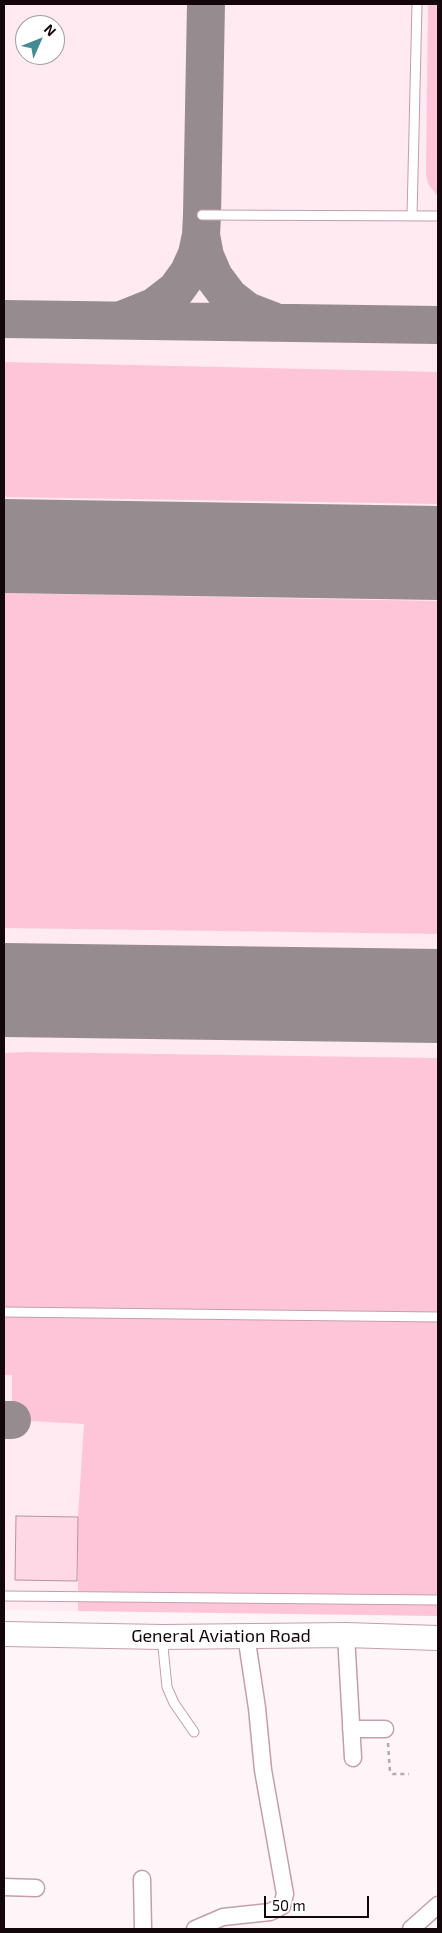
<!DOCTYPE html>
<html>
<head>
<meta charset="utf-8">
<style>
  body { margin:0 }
  #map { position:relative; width:442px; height:1933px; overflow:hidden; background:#fef5f8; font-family:"Exo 2",sans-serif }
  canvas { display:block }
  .frame { position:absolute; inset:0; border:5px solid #14070c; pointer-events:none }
  .north { position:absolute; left:15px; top:15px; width:50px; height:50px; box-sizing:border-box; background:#fff; border:1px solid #a19c9e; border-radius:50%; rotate:46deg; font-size:14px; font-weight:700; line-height:20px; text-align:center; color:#14070c }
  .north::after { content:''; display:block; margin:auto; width:18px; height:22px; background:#448a93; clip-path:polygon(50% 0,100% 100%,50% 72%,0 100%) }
  .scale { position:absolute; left:264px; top:1896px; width:105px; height:22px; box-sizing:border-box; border:2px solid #14070c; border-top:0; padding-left:6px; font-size:15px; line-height:18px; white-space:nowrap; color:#14070c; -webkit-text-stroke:4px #fff; paint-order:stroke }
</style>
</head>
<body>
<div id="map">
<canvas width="442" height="1933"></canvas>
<div class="frame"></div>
<div class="north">N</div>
<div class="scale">50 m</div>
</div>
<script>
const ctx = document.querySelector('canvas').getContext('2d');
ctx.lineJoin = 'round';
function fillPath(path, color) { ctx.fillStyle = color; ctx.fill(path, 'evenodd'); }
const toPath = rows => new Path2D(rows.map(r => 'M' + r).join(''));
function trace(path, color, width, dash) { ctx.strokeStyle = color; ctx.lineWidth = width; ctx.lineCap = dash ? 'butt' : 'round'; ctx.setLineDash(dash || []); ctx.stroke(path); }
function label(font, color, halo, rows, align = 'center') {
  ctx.font = font + ' "Exo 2",sans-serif'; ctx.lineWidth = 4.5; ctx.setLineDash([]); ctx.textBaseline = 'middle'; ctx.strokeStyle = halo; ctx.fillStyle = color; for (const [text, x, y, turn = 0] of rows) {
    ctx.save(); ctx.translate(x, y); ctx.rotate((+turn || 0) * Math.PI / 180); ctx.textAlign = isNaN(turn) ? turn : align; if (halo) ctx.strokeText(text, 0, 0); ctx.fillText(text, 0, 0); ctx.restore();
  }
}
const built = toPath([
  [4,4,438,4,438,1616,4,1610],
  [25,25,55,25,55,55,25,55]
]);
const green = toPath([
  [428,4,438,4,438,197,428,184,426,173],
  [4,362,438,372,438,504,4,497],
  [4,593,438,601,438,934,4,928],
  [26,1052,438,1058,438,1616,78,1611,78,1517,84,1424,12,1420,12,1375,4,1375,4,1053]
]);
const taxiway = toPath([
  [201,235,205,256,214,277,229,297,247,311,273,321],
  [4,319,438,325],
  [124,319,154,307,176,290,189,272,197,254,201,235,202,215,206,4],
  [4,1420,12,1420]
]);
const runway = toPath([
  [4,546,438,553],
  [4,990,438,996]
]);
const building = toPath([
  [16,1516,78,1517,77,1581,15,1580,16,1516]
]);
const path = toPath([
  [388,1743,390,1772,393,1774,409,1774]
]);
const lane = toPath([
  [202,215,438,216],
  [412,216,417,4],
  [4,1312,438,1317],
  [4,1596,438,1600],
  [162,1637,167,1687,174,1703,194,1732]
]);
const street = toPath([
  [346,1635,353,1758],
  [351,1729,385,1729],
  [142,1879,143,1929],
  [4,1887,36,1888],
  [195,1929,223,1917,270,1912,282,1906,285,1894,263,1770,257,1708,246,1635],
  [411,1929,438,1905]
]);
const secondary = toPath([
  [4,1634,162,1637,346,1635,438,1638]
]);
const streetNames = [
  ["General Aviation Road",221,1636]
];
fillPath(built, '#feeaf0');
fillPath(green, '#fec5d9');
trace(taxiway, '#968c90', 38);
trace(runway, '#968c90', 94);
fillPath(building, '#fed8e5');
trace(building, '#b993a0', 1);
trace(lane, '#c59eab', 11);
trace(street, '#c59eab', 19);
trace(secondary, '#c59eab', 26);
trace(path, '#b4aaad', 2.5, [4, 4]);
trace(lane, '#fff', 9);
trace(street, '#fff', 16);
trace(secondary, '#fff', 24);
label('18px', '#14070c', '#fff', streetNames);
</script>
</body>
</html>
